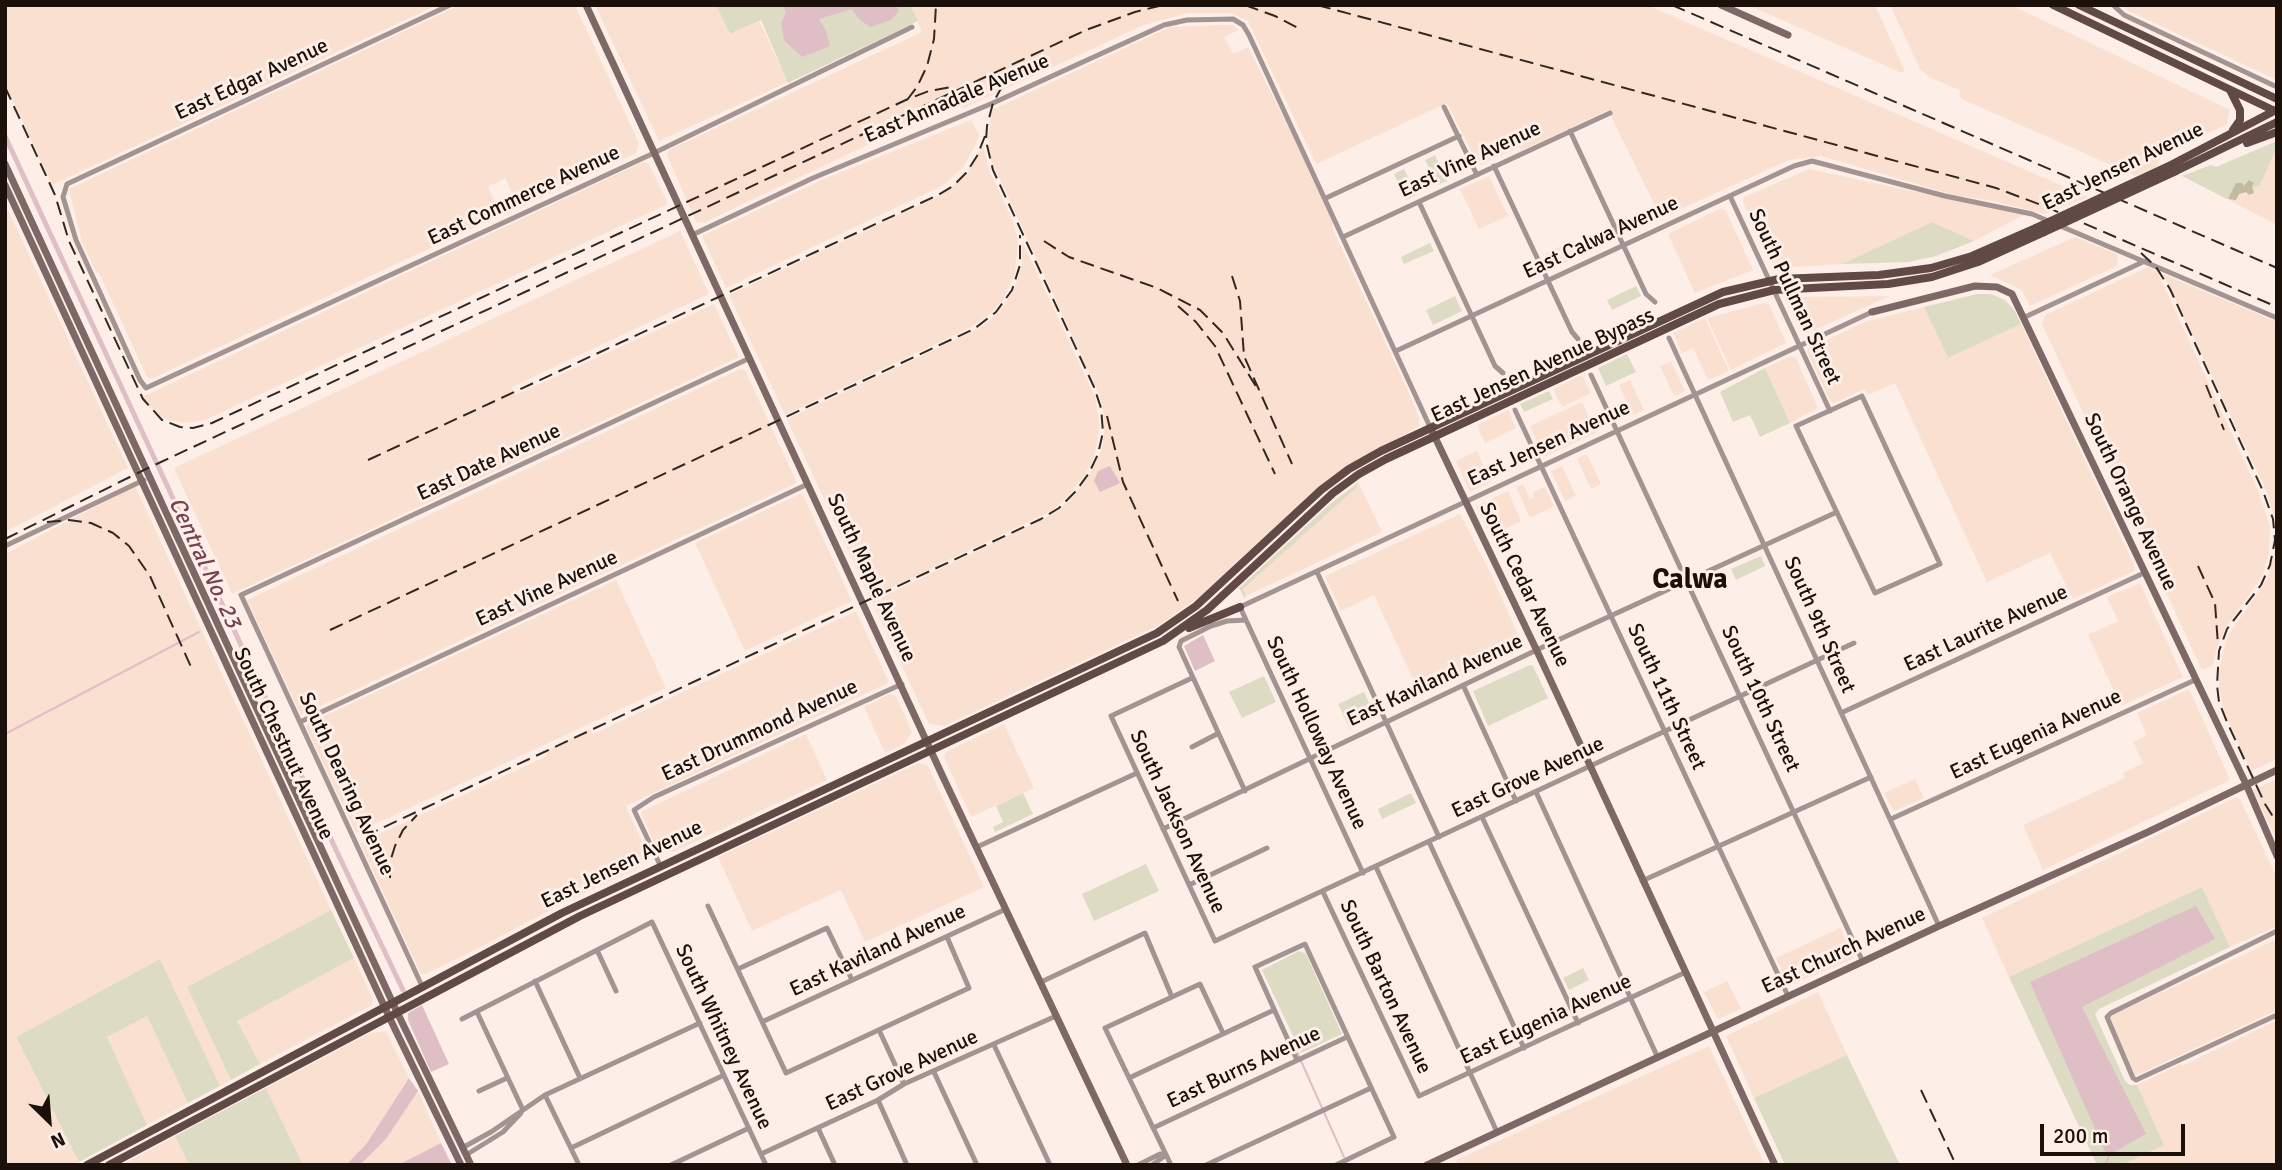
<!DOCTYPE html>
<html>
<head>
<meta charset="utf-8">
<style>
  body { margin:0 }
  #map { position:relative; width:2282px; height:1170px; overflow:hidden; background:#fdefe7; font-family:Signika,sans-serif }
  canvas { display:block }
  .frame { position:absolute; inset:0; border:7px solid #1c110a; pointer-events:none }
  .north { position:absolute; left:14px; top:1086px; width:70px; height:70px; -webkit-text-stroke:5px #fdefe7; paint-order:stroke; rotate:155deg; font-size:19px; font-weight:700; line-height:28px; text-align:center; color:#1c110a }
  .north::after { content:''; display:block; margin:auto; width:24px; height:32px; background:#1c110a; clip-path:polygon(50% 0,100% 100%,50% 72%,0 100%) }
  .scale { position:absolute; left:2040px; top:1124px; width:145px; height:32px; box-sizing:border-box; border:4px solid #1c110a; border-top:0; padding-left:9px; font-size:21px; line-height:24px; white-space:nowrap; color:#1c110a; -webkit-text-stroke:5px #fdefe7; paint-order:stroke }
</style>
</head>
<body>
<div id="map">
<canvas width="2282" height="1170"></canvas>
<div class="frame"></div>
<div class="north">N</div>
<div class="scale">200 m</div>
</div>
<script>
const ctx = document.querySelector('canvas').getContext('2d');
ctx.lineJoin = 'round';
function fillPath(path, color) { ctx.fillStyle = color; ctx.fill(path, 'evenodd'); }
const toPath = rows => new Path2D(rows.map(r => 'M' + r).join(''));
function trace(path, color, width, dash) { ctx.strokeStyle = color; ctx.lineWidth = width; ctx.lineCap = dash ? 'butt' : 'round'; ctx.setLineDash(dash || []); ctx.stroke(path); }
function label(font, color, halo, rows, align = 'center') {
  ctx.font = font + ' Signika,sans-serif'; ctx.lineWidth = 6; ctx.setLineDash([]); ctx.textBaseline = 'middle'; ctx.strokeStyle = halo; ctx.fillStyle = color; for (const [text, x, y, turn = 0] of rows) {
    ctx.save(); ctx.translate(x, y); ctx.rotate((+turn || 0) * Math.PI / 180); ctx.textAlign = isNaN(turn) ? turn : align; if (halo) ctx.strokeText(text, 0, 0); ctx.fillText(text, 0, 0); ctx.restore();
  }
}
const built = toPath([
  [5,5,437,5,52,185,5,84],
  [460,5,575,5,639,143,636,153,519,208,505,178,488,187,501,215,151,379,147,377,99,273,96,272,82,242,69,189],
  [595,5,716,5,730,34,759,21,788,82,659,141],
  [910,5,1647,5,2088,197,2045,214,1993,201,1954,195,1821,156,1789,160,1661,218,1608,110,1521,151,1519,147,1481,165,1478,164,1447,103,1316,164,1248,21,1232,13,1188,13,1144,25,964,108,954,104,703,223,696,222,667,155,669,150,922,32],
  [1748,5,1875,5,1905,71,1902,73],
  [1890,5,2011,5,2230,110,2226,125,2163,153,2156,167,2136,176,1964,100,1959,96,1961,91,1929,77,1920,69],
  [2122,5,2277,5,2277,80,2127,10],
  [1218,25,1233,25,1239,30,1224,37,1233,54,1248,47,1296,142,1333,222,1332,228,1409,393,1419,418,1419,426,1340,471,1310,494,1199,597,1159,625,944,726,929,724,872,602,1055,513,1074,496,1090,474,1102,448,1104,433,1103,409,1099,394,991,160,988,137,992,110,1170,27],
  [971,120,979,135,975,146,963,167,944,185,726,288,702,236,824,179],
  [983,145,989,169,1013,222,1018,241,1015,274,1003,300,988,316,969,328,785,415,729,295,943,194,967,174],
  [2277,147,2277,225,2227,199,2260,185],
  [643,162,649,164,668,204,205,420,187,423,168,420,151,409,142,397],
  [1809,169,2024,215,1974,241,1932,222,1842,264,1780,268,1774,265,1767,255,1743,202,1744,197],
  [1489,176,1508,216,1479,229,1460,189],
  [1721,208,1726,211,1753,270,1695,293,1668,234],
  [9,212,128,468,5,532,5,214],
  [680,231,709,294,512,387,515,395,714,304,739,357,232,594,174,468],
  [2075,237,2118,255,2117,266,2030,306,2022,290,1990,275],
  [1574,240,1581,255,1552,269,1545,254],
  [1022,241,1095,397,1100,428,1094,458,1084,476,1068,496,1051,511,870,598,787,419,972,332,987,323,1003,307,1015,287,1022,264],
  [2148,267,2157,271,2259,493,2270,527,2269,552,2263,575,2225,629,2217,647,2213,665,2202,670,2042,324,2045,315],
  [2163,274,2277,322,2277,534,2274,516,2266,490],
  [1890,296,1808,333,1802,330,1790,303,1790,299,1794,297],
  [1764,303,1769,304,1786,343,1731,370,1707,318],
  [1924,307,1948,358,2021,324,2135,567,2134,571,2073,599,2050,553,1987,582,1895,383,1868,395,1864,389,1834,403,1830,401,1807,351,1809,348,1867,321],
  [1705,318,1729,371,1708,380,1693,348,1682,353,1673,333],
  [1791,356,1796,358,1818,408,1790,423,1765,368],
  [1671,361,1685,391,1674,396,1660,366],
  [740,369,745,370,797,483,301,715,247,600],
  [1582,375,1591,393,1562,407,1553,389],
  [1630,380,1644,410,1633,415,1619,385],
  [1582,402,1596,433,1544,457,1530,426],
  [1508,410,1516,428,1485,443,1477,425],
  [1477,451,1491,482,1470,492,1456,461],
  [1587,454,1601,484,1591,489,1577,459],
  [1562,466,1576,496,1565,501,1551,471],
  [1359,484,1382,532,1246,596,1243,589],
  [1523,484,1530,499,1534,497,1533,492,1545,487,1554,506,1530,518,1516,487],
  [135,486,331,910,187,987,231,1080,220,1086,160,959,16,1037,79,1162,73,1165,5,1165,5,554],
  [1508,491,1521,521,1491,536,1476,506],
  [802,493,852,601,745,651,695,543],
  [1460,514,1491,574,1524,648,1421,696,1374,595,1341,611,1325,576],
  [2277,544,2277,640,2275,647,2277,655,2277,759,2251,771,2224,712,2219,688,2219,670,2227,637,2267,579],
  [616,580,666,688,356,833,306,727,307,724],
  [2140,583,2183,677,2121,706,2088,635,2118,621,2107,597],
  [856,611,888,680,888,683,626,806,648,855,639,868,564,903,467,954,425,974,421,974,360,843,547,756,545,751,590,729,593,734],
  [2187,690,2190,691,2230,780,2043,870,2023,825,2125,778,2123,773,2143,763,2133,742,2147,735,2137,713],
  [890,694,896,696,912,732,904,744,885,753,864,707],
  [1004,724,1034,788,971,817,944,757,946,752],
  [806,734,827,780,673,852,658,851,641,813,642,811],
  [919,763,928,766,984,887,865,942,841,890,752,931,718,857],
  [1915,779,1924,798,1894,811,1884,793],
  [2277,779,2277,841,2253,790],
  [2237,797,2240,799,2277,878,2277,926,2230,947,2202,887,2009,977,1982,918],
  [1840,928,1853,957,1852,959,1789,986,1776,958],
  [2277,939,2277,1010,2133,1077,2106,1018],
  [354,958,373,1000,372,1005,260,1064,236,1021],
  [1727,981,1741,1009,1718,1019,1704,992],
  [1818,992,1847,1055,1754,1098,1726,1036],
  [147,1016,188,1103,147,1125,106,1037],
  [2277,1020,2277,1165,2122,1165,2164,1145,2137,1085,2181,1064,2182,1066],
  [386,1031,409,1078,367,1143,346,1165,303,1165,266,1088,370,1033],
  [1709,1046,1765,1165,1458,1165,1456,1160],
  [418,1091,441,1143,398,1165,360,1165,386,1139],
  [175,1136,189,1165,122,1165]
]);
const green = toPath([
  [716,5,910,5,918,21,788,83,761,20,730,34],
  [2277,141,2277,147,2260,185,2227,199,2182,176,2211,165,2216,167],
  [1435,155,1447,181,1437,185,1425,160],
  [1404,169,1417,195,1406,200,1394,174],
  [1932,222,1974,241,1936,256,1909,262,1842,264],
  [1430,243,1434,251,1404,264,1401,257],
  [1636,286,1641,296,1612,310,1607,300],
  [1977,294,1991,294,2005,300,2015,311,2021,324,1948,358,1924,307],
  [1455,296,1462,311,1433,325,1426,310],
  [1627,354,1636,372,1606,386,1598,368],
  [1765,368,1790,423,1760,437,1750,415,1733,422,1720,392],
  [1549,391,1553,399,1524,412,1520,404],
  [1360,481,1356,488,1243,589,1246,596,1245,599,1239,588,1329,505],
  [1761,556,1765,566,1736,580,1731,569],
  [1530,665,1533,666,1548,698,1488,726,1473,691],
  [1264,676,1276,702,1242,718,1229,692],
  [1364,692,1376,717,1350,729,1338,704],
  [1023,793,1033,814,995,832,993,827,1003,822,996,806],
  [1411,793,1416,803,1382,819,1378,809],
  [1146,864,1159,891,1094,921,1082,894],
  [2202,887,2230,947,2099,1009,2095,1014,2125,1081,2130,1085,2137,1085,2164,1145,2122,1165,2097,1165,2009,977],
  [331,910,354,958,237,1021,260,1064,231,1080,187,987],
  [1299,951,1306,954,1342,1034,1301,1053,1262,970],
  [160,959,220,1086,188,1103,147,1016,107,1037,147,1125,79,1162,16,1037],
  [1583,968,1589,980,1569,990,1563,978],
  [1847,1055,1899,1163,1785,1165,1754,1098],
  [266,1088,303,1165,189,1165,175,1136]
]);
const forest = toPath([
  [2249,180,2254,183,2252,186,2254,193,2249,195,2246,192,2239,194,2236,200,2228,199,2236,183,2242,183,2244,186]
]);
const water = toPath([
  [783,5,896,5,899,11,891,20,870,27,859,19,852,9,819,19,826,31,830,46,802,57,784,40,781,23,786,13],
  [1110,466,1120,483,1100,492,1094,481,1098,471],
  [1203,635,1215,661,1195,671,1184,646],
  [2196,906,2215,939,2082,1007,2146,1134,2107,1156,2030,982],
  [422,1005,449,1064,431,1072,408,1020,408,1013],
  [409,1078,418,1091,386,1139,360,1165,346,1165,367,1143],
  [441,1143,452,1165,398,1165]
]);
const stream = toPath([
  [5,734,199,632],
  [1297,1052,1344,1157],
  [2105,1165,2109,1156]
]);
const canal = toPath([
  [5,136,337,852,403,990]
]);
const street = toPath([
  [450,5,67,184,63,197,76,240,140,380,146,388,654,153,912,27],
  [2113,5,2124,15,2277,87],
  [1444,107,1477,175],
  [1570,131,1646,294,1655,302],
  [1494,166,1572,332,1578,339],
  [1730,196,1830,411],
  [1326,198,1459,136],
  [1419,202,1495,366,1503,373],
  [692,235,813,178,993,103,1164,25,1187,20,1233,19,1243,25,1249,35,1430,427],
  [1343,237,1610,113],
  [2025,317,2145,261],
  [1669,338,1939,926],
  [1396,351,1794,166,1812,161,1945,196,2032,214,2277,318],
  [1591,375,1863,962],
  [1862,396,1940,564,1875,593,1796,426,1862,396],
  [1515,410,1788,996],
  [5,546,144,480],
  [1317,572,1439,837],
  [1192,678,1111,716,1215,941,1854,643],
  [1463,685,1516,801],
  [1841,713,2144,573],
  [300,722,808,484],
  [1192,747,1217,734],
  [1245,791,1179,647,1181,641,1211,626,1227,621,1246,620],
  [1536,792,1658,1058],
  [1482,817,1578,1023],
  [1891,819,2195,680],
  [1163,829,1545,646,1837,512],
  [1429,842,1524,1048],
  [977,847,1137,773],
  [660,865,634,810,654,797,902,684],
  [1376,867,1497,1132],
  [1363,873,1240,607,1872,312],
  [1642,881,1871,777],
  [1189,885,1267,848],
  [1323,892,1419,1096,1686,972],
  [708,906,786,1073,969,988,947,937],
  [2277,931,2111,1013,2107,1017,2133,1078,2136,1080,2277,1015],
  [597,950,616,991],
  [738,969,827,928,852,980],
  [535,981,580,1078],
  [1041,982,1145,933,1172,997],
  [422,986,241,595,750,358],
  [477,1012,523,1110],
  [462,1019,652,922,766,1165],
  [764,1021,1006,909],
  [879,1030,904,1084],
  [994,1045,1050,1165],
  [1297,1060,1255,967,1305,944,1394,1137,1336,1165],
  [934,1072,977,1165],
  [1129,1078,1274,1010],
  [479,1091,507,1078],
  [545,1095,579,1165],
  [878,1100,907,1165],
  [818,1128,835,1165],
  [1153,1128,1347,1037],
  [462,1148,491,1132,545,1095,700,1023],
  [571,1148,724,1075],
  [761,1154,878,1100,904,1084,1056,1016],
  [466,1155,503,1132,521,1113],
  [671,1165,749,1128],
  [1138,1165,1160,1154,1166,1155],
  [1152,1165,1166,1155],
  [1171,1165,1105,1028,1200,984,1223,1033],
  [1206,1165,1371,1088]
]);
const secondary = toPath([
  [586,5,943,777,1127,1165],
  [1721,5,1788,35],
  [5,164,397,1012,471,1165],
  [5,185,392,1023,461,1165],
  [1872,312,1975,286,1997,287,2012,294,2246,784,2277,856],
  [1432,431,1537,651,1775,1165],
  [1427,1165,1939,926,2148,832,2277,770]
]);
const primary = toPath([
  [2053,5,2277,112],
  [2079,5,2277,99],
  [2231,92,2240,110,2240,120,2233,130],
  [2247,143,2277,132],
  [2167,167,2276,110],
  [2176,171,2277,122],
  [1189,628,1240,607],
  [87,1165,562,913,1157,633,1196,606,1321,490,1349,469,1381,451,1723,292,1779,279,1879,275,1931,268,1972,256,2036,228],
  [109,1165,580,916,1163,641,1207,610,1333,493,1359,474,1386,459,1719,304,1774,290,1888,284,1932,277,1978,262,2044,232]
]);
const rail = toPath([
  [1245,5,1275,16,1298,28],
  [1317,5,1996,188,2044,206,2277,307],
  [1672,5,2277,268],
  [5,87,55,195,69,241,143,399,162,420,180,427,193,428,212,423,908,99,929,91,952,87],
  [907,100,917,87,927,66,934,39,936,5],
  [1044,241,1069,257,1157,288,1200,310,1223,333,1257,388],
  [2141,253,2156,267,2170,289,2263,491,2273,519,2275,540,2270,565,2261,585,2227,629,2219,651,2217,685,2219,702,2227,722,2265,804,2277,823],
  [1232,276,1240,301,1244,356,1292,464],
  [1178,306,1196,322,1215,346,1275,474],
  [2206,385,2224,430],
  [1107,416,1123,482,1178,601],
  [368,460,938,195,953,186,966,173,977,156,985,136],
  [47,522,69,520,91,523,113,533,129,546,150,576,192,669],
  [5,539,146,469,1086,30,1135,12,1163,5],
  [2198,566,2215,603,2218,645],
  [330,630,974,329,996,312,1012,290,1020,265,1020,235],
  [365,836,1041,519,1059,508,1076,491,1089,473,1098,454,1103,432,1101,408,1094,387,993,170,986,141,987,126,993,103,1004,83,1022,65],
  [390,878,390,862,395,846,403,830,417,815],
  [1921,1090,1956,1165]
]);
const primaryBridge = toPath([
  [2036,228,2167,167],
  [2044,232,2176,171]
]);
const streetNames = [
  ["East Edgar Avenue",252,80,-25],
  ["East Annadale Avenue",957,99,-23],
  ["East Vine Avenue",1470,160,-25],
  ["East Jensen Avenue",2123,167,-26],
  ["East Commerce Avenue",524,196,-25],
  ["East Calwa Avenue",1601,238,-25],
  ["South Pullman Street",1794,297,65],
  ["East Jensen Avenue Bypass",1543,366,-25],
  ["East Jensen Avenue",1549,444,-25],
  ["East Date Avenue",489,463,-25],
  ["South Orange Avenue",2130,502,65],
  ["South Maple Avenue",871,578,65],
  ["South Cedar Avenue",1524,585,64],
  ["East Vine Avenue",547,589,-25],
  ["South 9th Street",1819,625,66],
  ["East Laurite Avenue",1986,629,-25],
  ["East Kaviland Avenue",1435,681,-25],
  ["South 11th Street",1666,697,65],
  ["South 10th Street",1760,699,65],
  ["East Drummond Avenue",760,731,-25],
  ["South Holloway Avenue",1316,733,65],
  ["East Eugenia Avenue",2036,735,-25],
  ["South Chestnut Avenue",283,744,65],
  ["East Grove Avenue",1528,778,-25],
  ["South Dearing Avenue",346,784,65],
  ["South Jackson Avenue",1177,822,65],
  ["East Jensen Avenue",622,865,-26],
  ["East Kaviland Avenue",878,951,-25],
  ["East Church Avenue",1844,951,-25],
  ["South Barton Avenue",1385,987,65],
  ["East Eugenia Avenue",1546,1020,-25],
  ["South Whitney Avenue",723,1037,65],
  ["East Burns Avenue",1244,1068,-25],
  ["East Grove Avenue",902,1071,-25]
];
const waterNames = [
  ["Central No. 23",204,563,65]
];
const districtNames = [
  ["Calwa",1690,581]
];
fillPath(built, '#fae0d1');
fillPath(green, '#dedbc5');
fillPath(forest, '#c0bc9f');
fillPath(water, '#e0bec5');
trace(stream, '#e0bec5', 2);
trace(canal, '#e0bec5', 5);
trace(street, '#a39492', 5);
trace(secondary, '#7d6865', 7);
trace(primary, '#614945', 8);
trace(rail, '#332821', 2, [14, 7]);
trace(primaryBridge, '#614945', 8);
label('21px', '#1c110a', '#fdefe7', streetNames);
label('italic 23px', '#74434f', '#fdefe7', waterNames);
label('bold 28px', '#1c110a', '#fdefe7', districtNames);
</script>
</body>
</html>
